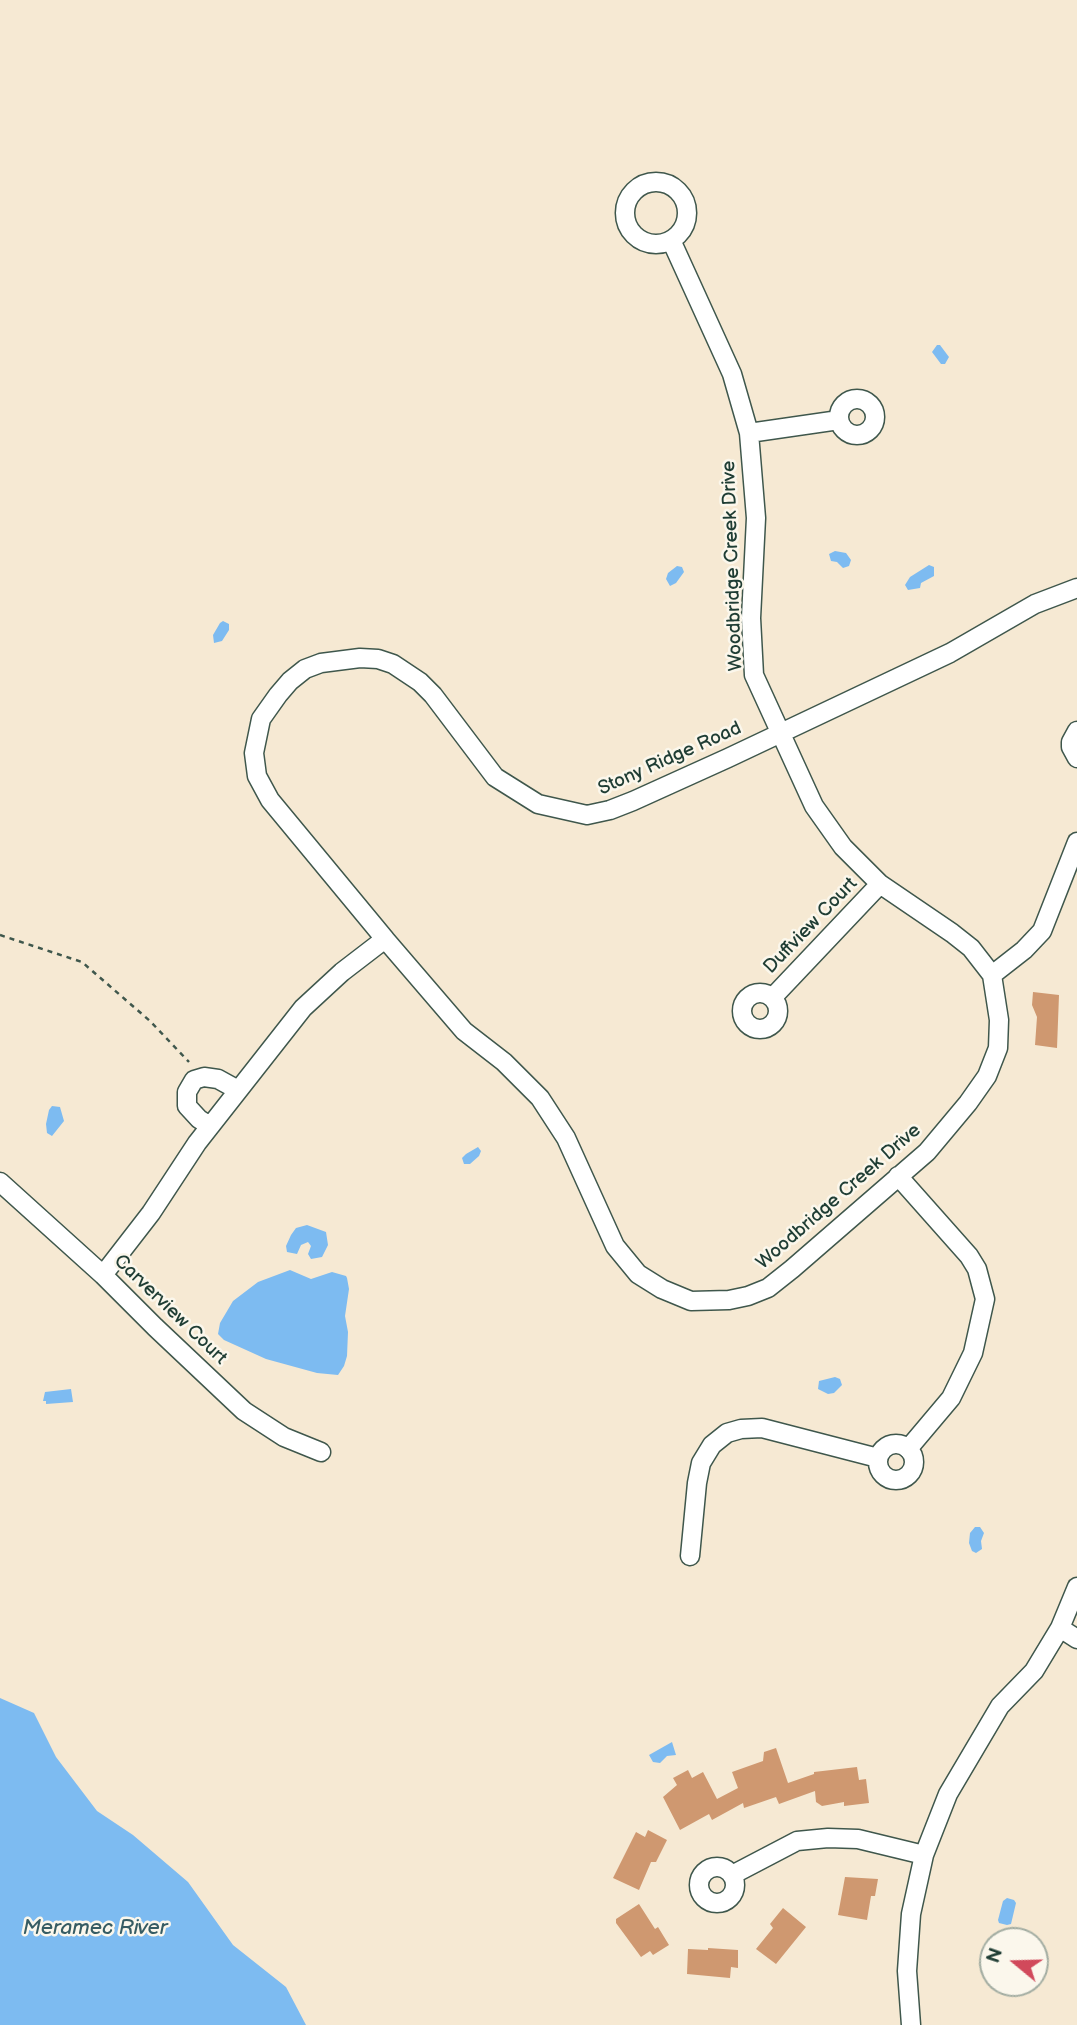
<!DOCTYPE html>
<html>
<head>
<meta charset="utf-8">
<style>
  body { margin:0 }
  #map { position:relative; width:1077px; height:2025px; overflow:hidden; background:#f6e9d3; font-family:"Balsamiq Sans",sans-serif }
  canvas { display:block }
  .north { position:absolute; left:979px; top:1927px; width:70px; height:70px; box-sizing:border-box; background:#fbf7ec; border:2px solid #a3ada2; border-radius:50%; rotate:289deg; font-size:19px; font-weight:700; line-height:28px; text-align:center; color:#1f3d34 }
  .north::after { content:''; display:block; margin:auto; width:24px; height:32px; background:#d1495b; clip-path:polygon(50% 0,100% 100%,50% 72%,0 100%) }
</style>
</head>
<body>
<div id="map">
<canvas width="1077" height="2025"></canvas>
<div class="north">N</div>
</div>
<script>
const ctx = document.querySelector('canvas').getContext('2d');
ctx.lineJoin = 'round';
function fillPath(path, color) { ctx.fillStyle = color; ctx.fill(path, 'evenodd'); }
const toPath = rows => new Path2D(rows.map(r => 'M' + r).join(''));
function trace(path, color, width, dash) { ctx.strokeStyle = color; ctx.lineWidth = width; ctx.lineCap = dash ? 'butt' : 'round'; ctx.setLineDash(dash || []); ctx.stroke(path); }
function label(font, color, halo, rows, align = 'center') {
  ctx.font = font + ' "Balsamiq Sans",sans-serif'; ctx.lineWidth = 5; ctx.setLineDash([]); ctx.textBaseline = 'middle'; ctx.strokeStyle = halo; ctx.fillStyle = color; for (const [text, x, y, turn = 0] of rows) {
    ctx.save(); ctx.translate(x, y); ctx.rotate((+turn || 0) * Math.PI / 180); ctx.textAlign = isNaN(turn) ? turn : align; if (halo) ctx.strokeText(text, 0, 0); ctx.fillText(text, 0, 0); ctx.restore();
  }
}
const water = toPath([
  [937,345,940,345,949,357,945,364,941,364,932,352],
  [835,551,846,553,851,560,849,566,843,568,837,562,831,561,829,554],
  [929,565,934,567,934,576,921,583,920,588,908,590,905,585,910,577],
  [677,566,682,567,684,572,676,583,670,586,666,579,668,573],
  [223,621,229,624,229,630,222,641,214,643,213,635,220,623],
  [52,1106,60,1107,64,1121,52,1136,47,1133,46,1124,49,1110],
  [478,1147,481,1151,479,1156,470,1164,464,1164,462,1158,466,1154],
  [307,1225,326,1232,328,1245,322,1257,311,1259,308,1254,311,1246,308,1242,301,1245,297,1254,287,1252,286,1246,291,1235,296,1228],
  [290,1270,311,1279,332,1272,346,1276,347,1278,349,1289,345,1316,348,1332,347,1356,344,1366,338,1375,317,1373,266,1359,224,1340,218,1334,220,1323,233,1301,258,1282],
  [835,1377,840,1379,842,1385,834,1393,828,1394,818,1389,819,1381],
  [71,1389,73,1402,46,1404,46,1401,43,1401,45,1392],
  [975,1527,980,1527,984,1533,981,1541,982,1549,976,1553,972,1551,969,1543,970,1533],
  [0,1698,34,1713,56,1757,97,1811,133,1835,188,1882,233,1945,286,1987,306,2025,0,2025],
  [672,1742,676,1755,667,1756,660,1763,653,1762,649,1755],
  [1007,1898,1014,1900,1016,1903,1011,1924,1007,1925,999,1923,998,1920,1003,1901]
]);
const building = toPath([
  [1033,992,1059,995,1057,1048,1035,1045,1037,1017,1032,1005],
  [776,1748,788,1783,814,1774,814,1772,857,1767,859,1780,866,1779,869,1803,844,1806,844,1802,822,1806,816,1802,815,1791,779,1804,776,1797,744,1808,743,1803,712,1820,709,1814,680,1830,663,1797,677,1785,673,1778,688,1770,692,1778,703,1772,717,1799,738,1788,732,1772,763,1761,764,1752],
  [648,1830,667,1840,656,1862,651,1862,639,1890,613,1878,636,1832,645,1837],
  [845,1877,878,1879,875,1896,871,1896,867,1920,838,1915],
  [639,1904,655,1929,658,1927,669,1945,653,1955,650,1951,641,1957,616,1923,616,1919],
  [783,1908,806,1927,776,1964,756,1949,773,1928,770,1924],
  [708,1948,738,1950,738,1968,731,1967,730,1978,687,1974,688,1949,708,1950]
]);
const path = toPath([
  [0,935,82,962,150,1021,189,1062]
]);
const minor = toPath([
  '625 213a31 31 0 1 1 62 0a31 31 0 1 1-62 0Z',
  '839 417a18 18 0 1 1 36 0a18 18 0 1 1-36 0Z',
  [749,433,839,420],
  [1077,731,1071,742,1071,747,1077,758],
  [385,939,464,1031,504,1062,540,1098,566,1138,615,1246,638,1274,662,1289,691,1301,729,1300,748,1296,768,1288,792,1269,927,1152,968,1103,987,1076,998,1048,999,1020,992,975,971,948,952,933,880,884,843,847,814,806,754,675,751,618,756,518,749,433,732,374,671,240],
  [992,975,1024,950,1042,931,1077,842],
  '742 1011a18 18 0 1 1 36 0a18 18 0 1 1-36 0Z',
  [773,997,880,884],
  [210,1126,199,1119,187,1106,187,1092,194,1080,204,1077,218,1079,238,1090],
  [898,1176,969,1256,977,1269,985,1299,973,1353,951,1398,908,1449],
  [0,1182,103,1275,155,1327,244,1411,284,1437,321,1452],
  [103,1275,151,1213,197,1143,303,1008,342,972,385,939,270,800,257,776,254,753,261,719,278,695,290,681,305,669,321,663,360,658,378,659,393,664,420,682,433,695,495,777,538,804,587,815,610,810,633,801,728,758,950,653,1035,604,1077,588],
  '878 1462a18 18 0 1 1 36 0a18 18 0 1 1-36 0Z',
  [690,1556,697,1483,701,1463,712,1445,727,1433,741,1429,762,1428,878,1458],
  [1060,1628,1077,1639],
  '699 1885a18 18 0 1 1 36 0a18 18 0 1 1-36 0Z',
  [732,1875,797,1841,828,1838,858,1839,924,1855],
  [911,2025,907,1971,911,1914,924,1855,948,1794,1000,1706,1034,1671,1060,1628,1077,1587]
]);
const streetNames = [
  ["Woodbridge Creek Drive",733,566,-92],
  ["Stony Ridge Road",670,759,-24],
  ["Duffview Court",811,926,-46],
  ["Woodbridge Creek Drive",839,1197,-41],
  ["Carverview Court",170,1310,44]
];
const waterNames = [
  ["Meramec River",95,1929]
];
fillPath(water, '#7dbbf1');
fillPath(building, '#cf9870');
trace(minor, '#3f574c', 21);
trace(path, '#3f574c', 2.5, [5, 5]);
trace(minor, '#fff', 18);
label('19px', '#1f3d34', '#fbf7ec', streetNames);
label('italic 21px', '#365c63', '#fbf7ec', waterNames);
</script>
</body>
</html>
